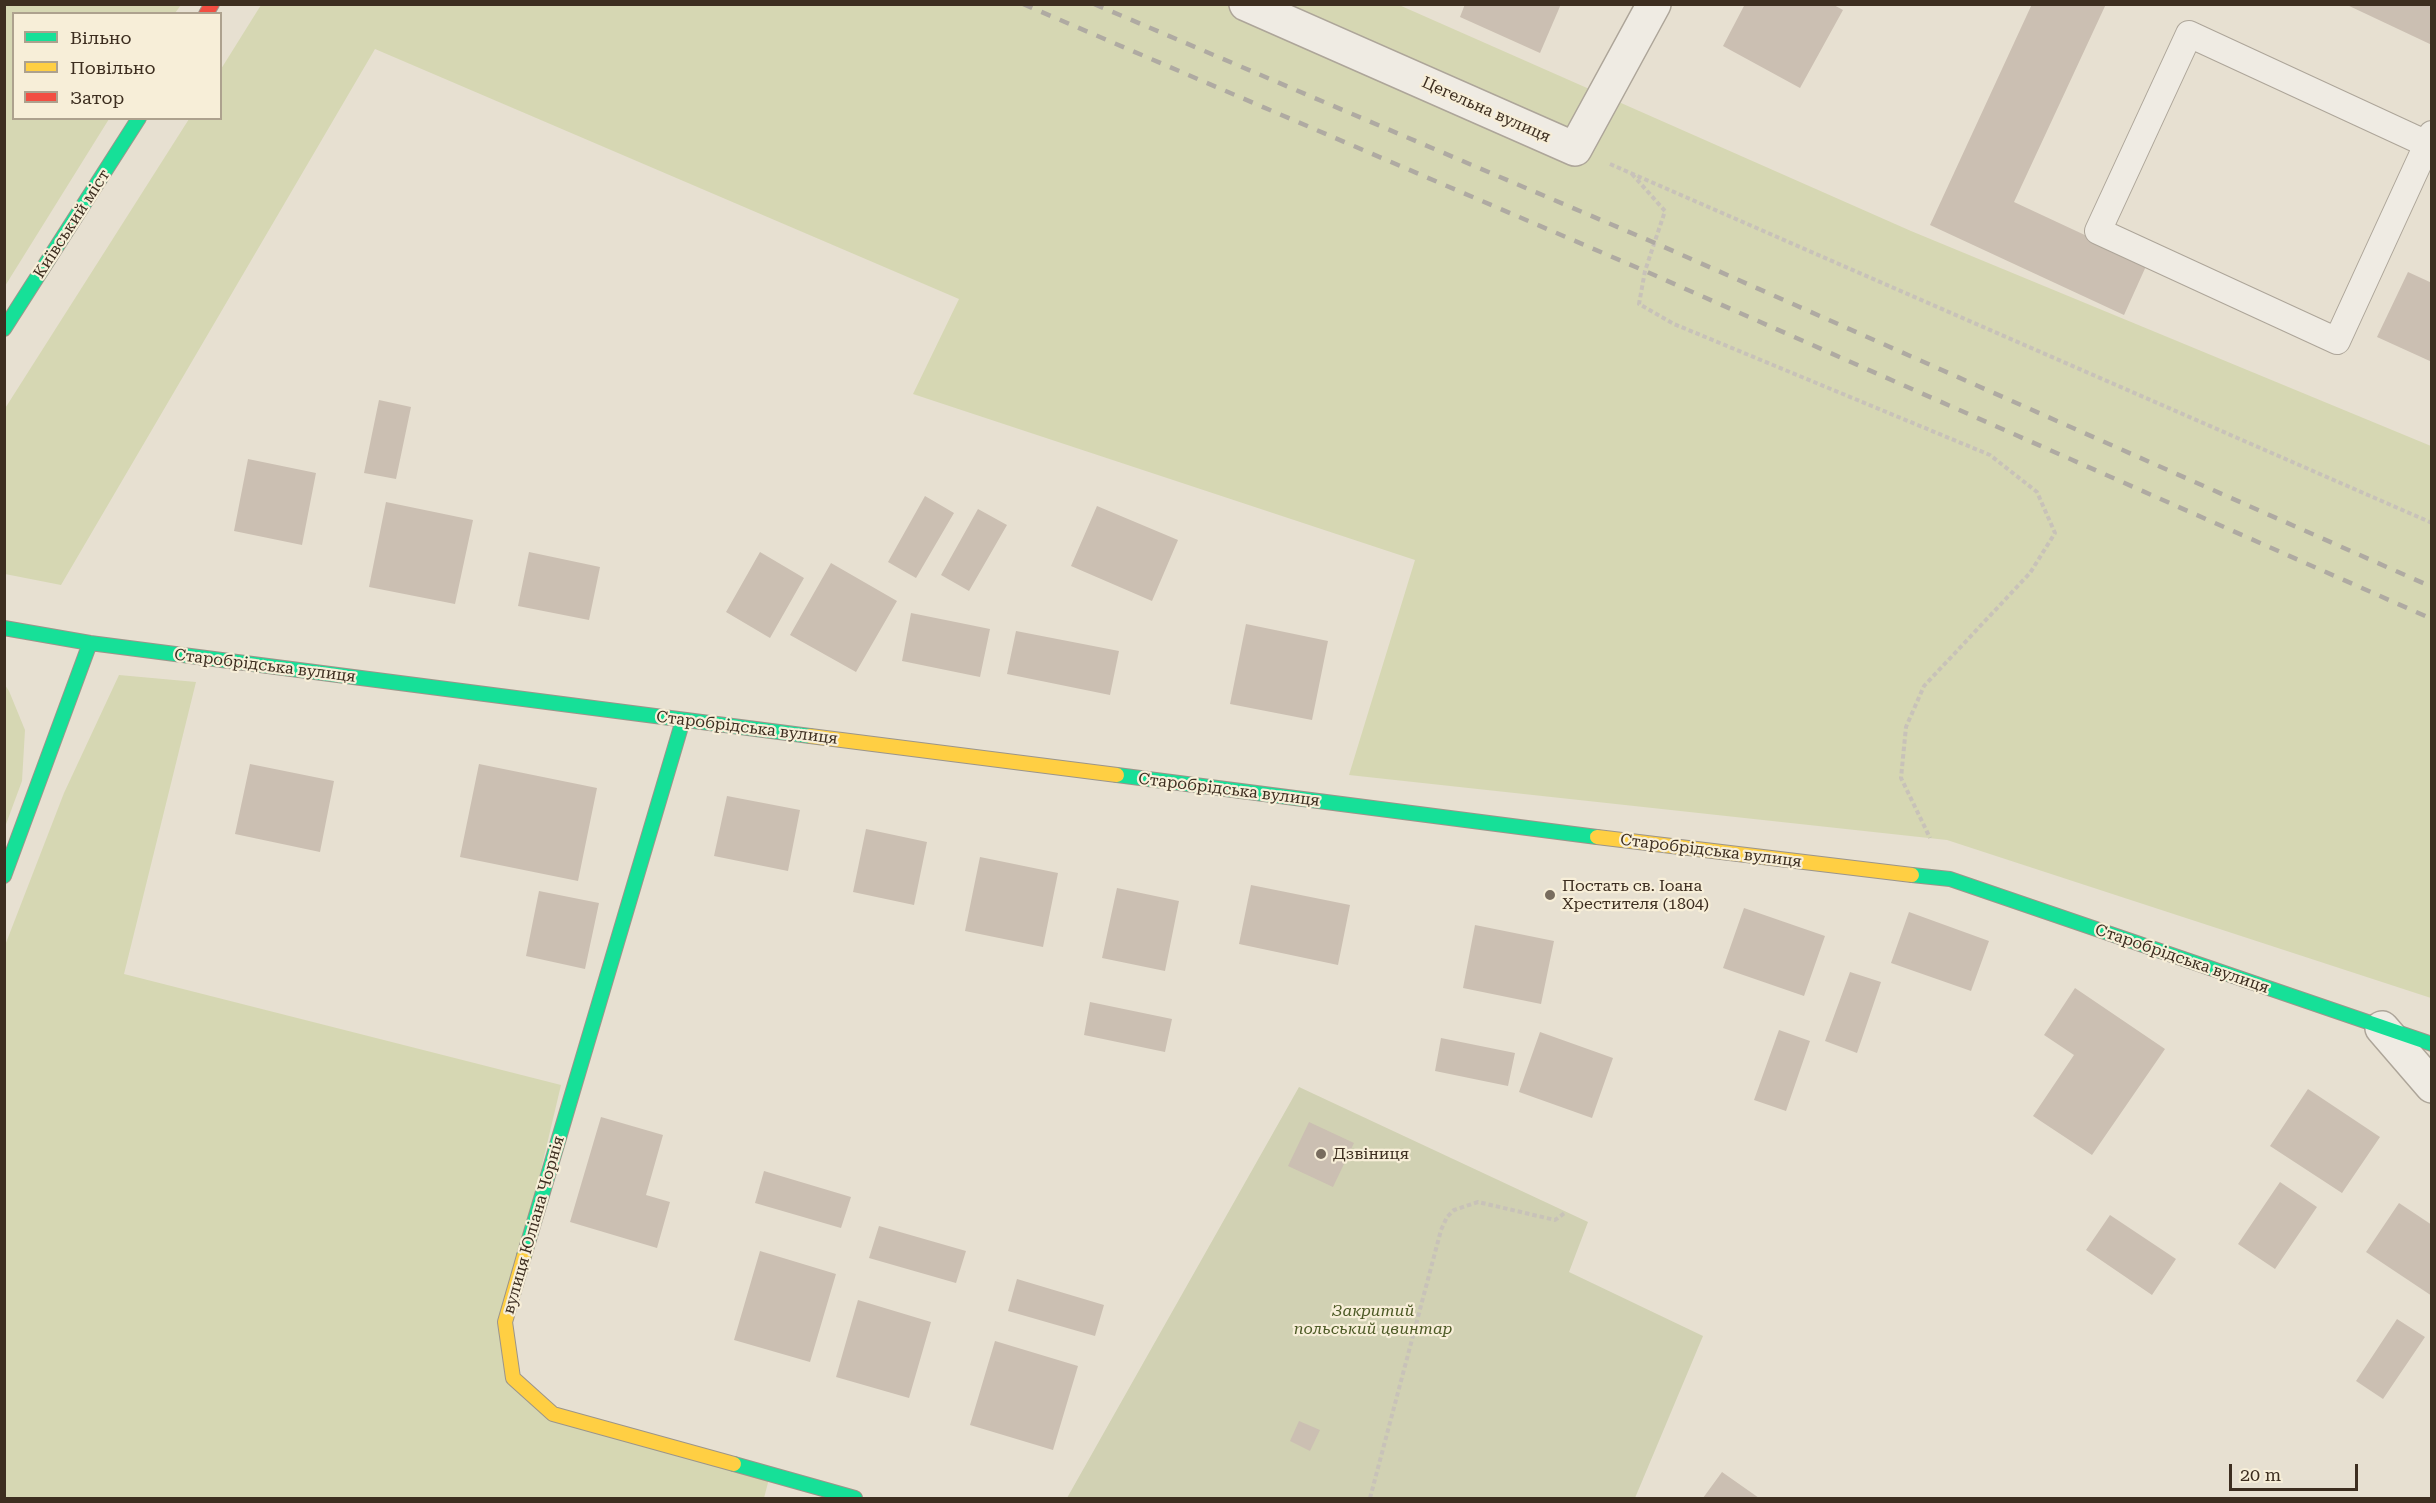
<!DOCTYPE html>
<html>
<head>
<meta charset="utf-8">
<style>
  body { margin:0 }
  #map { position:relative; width:2436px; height:1503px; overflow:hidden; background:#e7e0d1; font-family:"Roboto Serif",serif }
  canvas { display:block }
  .frame { position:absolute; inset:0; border:6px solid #3d2e20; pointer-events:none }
  .legend { position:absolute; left:12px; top:12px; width:210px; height:108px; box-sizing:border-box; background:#f7eed8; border:2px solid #ada18e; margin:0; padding:8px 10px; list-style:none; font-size:18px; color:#3d2e20 }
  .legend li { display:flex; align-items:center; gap:12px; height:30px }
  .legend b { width:30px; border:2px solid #ada18e }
  .scale { position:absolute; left:2229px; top:1464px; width:129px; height:27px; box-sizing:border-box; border:3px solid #3d2e20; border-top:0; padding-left:8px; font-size:18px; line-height:21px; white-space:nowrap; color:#3d2e20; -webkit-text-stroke:4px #f7eed8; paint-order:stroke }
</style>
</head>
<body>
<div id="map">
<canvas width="2436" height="1503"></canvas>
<div class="frame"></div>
<ul class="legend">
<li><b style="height:8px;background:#16e098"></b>Вільно</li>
<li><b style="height:8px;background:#ffcf43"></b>Повільно</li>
<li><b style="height:8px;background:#f24e42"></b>Затор</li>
</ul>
<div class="scale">20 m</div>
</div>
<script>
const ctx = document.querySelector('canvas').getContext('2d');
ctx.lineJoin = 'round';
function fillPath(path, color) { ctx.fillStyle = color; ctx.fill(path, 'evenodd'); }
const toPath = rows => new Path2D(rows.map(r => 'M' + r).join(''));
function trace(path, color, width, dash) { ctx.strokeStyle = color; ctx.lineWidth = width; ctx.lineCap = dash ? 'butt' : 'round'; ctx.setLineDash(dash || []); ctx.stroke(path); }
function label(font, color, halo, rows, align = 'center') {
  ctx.font = font + ' "Roboto Serif",serif'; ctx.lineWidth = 4.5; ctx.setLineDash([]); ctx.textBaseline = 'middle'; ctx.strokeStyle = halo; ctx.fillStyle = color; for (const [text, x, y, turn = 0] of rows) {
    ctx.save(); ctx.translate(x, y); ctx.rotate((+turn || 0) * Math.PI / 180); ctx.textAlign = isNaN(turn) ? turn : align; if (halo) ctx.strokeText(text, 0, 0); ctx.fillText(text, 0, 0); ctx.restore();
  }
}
const green = toPath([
  [5,4,181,5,175,13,14,14,14,118,109,119,5,286],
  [261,5,1399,5,1911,231,2431,446,2431,998,1947,840,1349,775,1415,560,913,394,959,299,375,49,61,585,5,574,4,410,189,119,220,118,221,69],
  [119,675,196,682,124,974,561,1085,505,1322,513,1378,553,1414,770,1475,764,1498,5,1498,4,948,64,793],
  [5,685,9,691,25,730,22,781,5,827]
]);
const cemetery = toPath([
  [1299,1087,1588,1222,1569,1272,1703,1336,1635,1498,1067,1498]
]);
const building = toPath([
  [1465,4,1561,4,1540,53,1460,17],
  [1745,4,1832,4,1843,10,1800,88,1723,46],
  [2032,4,2106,4,2014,202,2147,264,2124,315,1930,225],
  [2345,4,2432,4,2432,45],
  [2408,272,2432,283,2432,362,2377,337],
  [379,400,411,407,396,479,364,473],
  [248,459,316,473,302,545,234,531],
  [925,496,954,513,916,578,888,562],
  [386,502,473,520,455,604,369,587],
  [1097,506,1178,540,1152,601,1071,566],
  [978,509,1007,525,969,591,941,575],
  [529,552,600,567,589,620,518,606],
  [760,552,804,578,770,638,726,612],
  [831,563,897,601,856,672,790,635],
  [911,613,990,629,980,677,902,661],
  [1246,624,1328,641,1312,720,1230,704],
  [1016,631,1119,651,1110,695,1007,674],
  [250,764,334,781,320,852,235,834],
  [479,764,597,788,578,881,460,857],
  [727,796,800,810,788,871,714,856],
  [866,829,927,842,914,905,853,892],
  [980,857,1058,873,1043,947,965,931],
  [1251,885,1350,905,1338,965,1239,944],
  [1117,888,1179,901,1165,971,1102,958],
  [539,891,599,903,585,969,526,956],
  [1744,908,1825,936,1804,996,1723,968],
  [1909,912,1989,941,1971,991,1891,963],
  [1475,925,1554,941,1541,1004,1463,988],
  [1850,972,1881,982,1857,1053,1825,1041],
  [2075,988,2165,1049,2092,1155,2033,1116,2074,1055,2044,1035],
  [1090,1002,1172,1019,1165,1052,1084,1035],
  [1779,1030,1810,1041,1786,1111,1754,1100],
  [1540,1032,1613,1058,1592,1118,1519,1092],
  [1441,1038,1515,1053,1508,1086,1435,1071],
  [2308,1089,2380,1137,2342,1193,2270,1146],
  [601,1117,663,1135,646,1195,670,1202,657,1248,570,1222],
  [1309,1122,1354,1143,1333,1187,1288,1166],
  [764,1171,851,1197,841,1228,755,1203],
  [2280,1182,2317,1207,2275,1269,2238,1244],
  [2399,1203,2432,1225,2432,1296,2366,1252],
  [2110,1215,2176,1259,2152,1295,2086,1250],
  [879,1226,966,1251,956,1283,869,1258],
  [760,1251,836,1274,810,1362,734,1340],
  [1017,1279,1104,1305,1095,1336,1008,1311],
  [858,1300,931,1322,909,1398,836,1377],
  [2397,1319,2425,1337,2383,1399,2356,1381],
  [995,1341,1078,1366,1053,1450,970,1425],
  [1299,1421,1320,1430,1310,1451,1290,1441],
  [1722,1472,1759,1498,1703,1498]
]);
const path = toPath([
  [1610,164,2432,523],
  [1632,174,1665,211,1645,271,1639,304,1674,324,1990,455,2037,492,2055,533,2030,573,1924,686,1906,727,1901,778,1930,838],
  [1370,1498,1441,1230,1447,1217,1454,1210,1478,1202,1555,1220,1566,1212]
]);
const lane = toPath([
  [2427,144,2189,34,2098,231,2337,341,2432,134]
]);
const street = toPath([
  [1246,4,1575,149,1654,4],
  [2382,1028,2432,1086]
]);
const fast = toPath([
  [4,329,139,118],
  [4,628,90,643,810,736],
  [1117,775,1597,837],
  [1912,875,1950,879,2432,1044],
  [4,876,90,643],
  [524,1256,683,720],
  [734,1464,855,1498]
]);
const slow = toPath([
  [810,736,1117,775],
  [1597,837,1912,875],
  [524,1256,505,1322,513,1378,553,1414,734,1464]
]);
const jam = toPath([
  [206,14,212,4]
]);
const rail = toPath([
  [1023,4,1645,271,2432,619],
  [1094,4,1655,243,2432,587]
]);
const markers = [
  [1550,895,6,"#786c5e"],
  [1321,1154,6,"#786c5e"]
];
const streetNames = [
  ["Цегельна вулиця",1486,110,24],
  ["Київський міст",72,224,-57],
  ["Старобрідська вулиця",265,666,7],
  ["Старобрідська вулиця",747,728,7],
  ["Старобрідська вулиця",1229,790,7],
  ["Старобрідська вулиця",1711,851,7],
  ["Старобрідська вулиця",2182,959,19],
  ["вулиця Юліана Чорнія",534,1225,-74]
];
const poiNames = [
  ["Постать св. Іоана",1562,886],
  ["Хрестителя (1804)",1562,904],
  ["Дзвіниця",1333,1154]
];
const parkNames = [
  ["Закритий",1373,1311],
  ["польський цвинтар",1373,1329]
];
fillPath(green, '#d6d7b3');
fillPath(cemetery, '#d1d1b3');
fillPath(building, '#cbbfb2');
trace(lane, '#ada599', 28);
trace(street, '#ada599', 36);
trace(fast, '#9c958a', 16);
trace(slow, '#9c958a', 16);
trace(jam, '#9c958a', 16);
trace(path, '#c8c2b9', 4, [4.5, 3]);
trace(lane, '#efebe3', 26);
trace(street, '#efebe3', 33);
trace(fast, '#16e098', 14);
trace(slow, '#ffcf43', 14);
trace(jam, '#f24e42', 14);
trace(rail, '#afaaa2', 4.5, [10, 10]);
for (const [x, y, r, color] of markers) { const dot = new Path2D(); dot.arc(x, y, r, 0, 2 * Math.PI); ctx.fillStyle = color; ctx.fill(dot); trace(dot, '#f7eed8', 2); }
label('16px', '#3d2e20', '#f7eed8', streetNames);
label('16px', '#3d2e20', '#f7eed8', poiNames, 'left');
label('italic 16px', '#4d5a26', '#f7eed8', parkNames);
</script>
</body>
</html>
